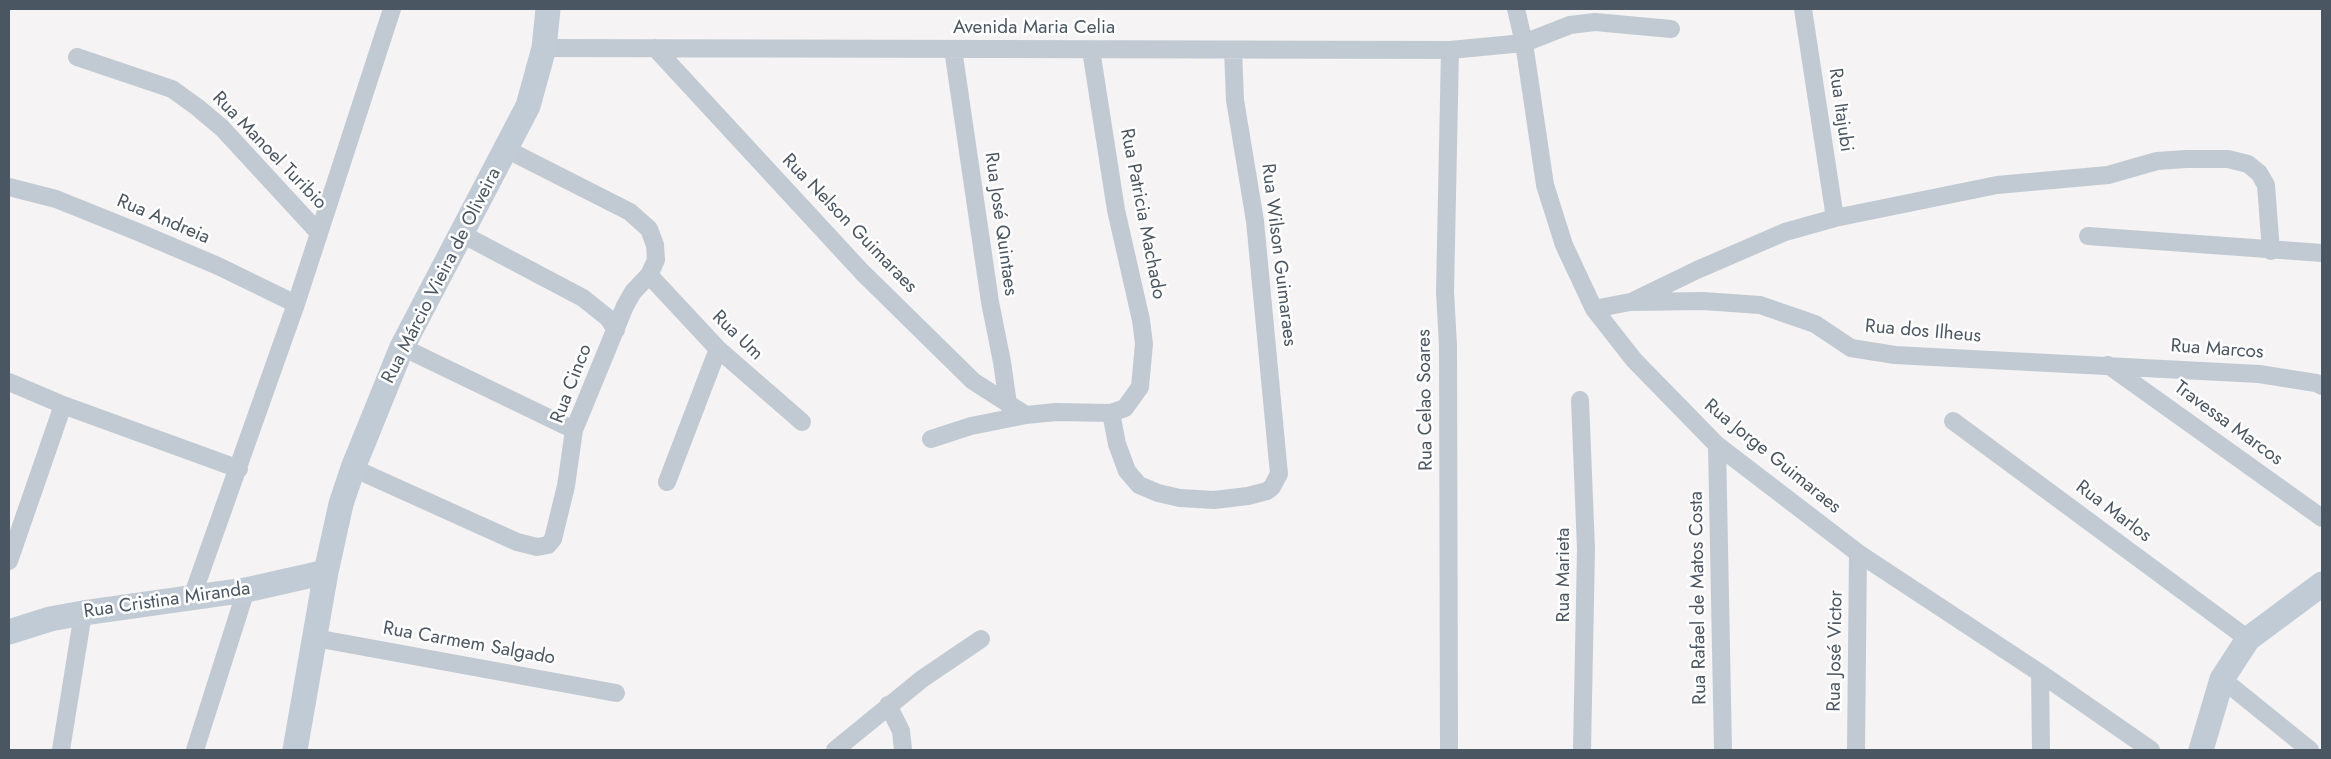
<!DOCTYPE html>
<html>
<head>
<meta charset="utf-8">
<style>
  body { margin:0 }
  #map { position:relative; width:2331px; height:759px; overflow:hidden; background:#f5f3f3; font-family:Jost,sans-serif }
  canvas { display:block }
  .frame { position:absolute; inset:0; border:10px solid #4a5661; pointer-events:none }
</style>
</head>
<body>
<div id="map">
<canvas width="2331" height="759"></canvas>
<div class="frame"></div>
</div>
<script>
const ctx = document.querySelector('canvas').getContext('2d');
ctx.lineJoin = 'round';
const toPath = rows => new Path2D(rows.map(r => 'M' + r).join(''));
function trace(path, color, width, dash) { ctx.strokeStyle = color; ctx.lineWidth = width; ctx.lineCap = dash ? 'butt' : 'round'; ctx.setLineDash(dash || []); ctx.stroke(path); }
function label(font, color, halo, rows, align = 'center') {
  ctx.font = font + ' Jost,sans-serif'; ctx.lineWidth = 5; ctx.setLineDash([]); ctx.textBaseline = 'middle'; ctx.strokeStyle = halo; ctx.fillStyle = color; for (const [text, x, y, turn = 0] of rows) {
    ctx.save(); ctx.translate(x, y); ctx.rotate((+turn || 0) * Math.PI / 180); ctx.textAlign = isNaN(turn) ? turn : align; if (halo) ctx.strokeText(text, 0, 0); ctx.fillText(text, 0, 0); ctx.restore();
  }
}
const street = toPath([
  [1516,9,1524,43,1545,185,1564,245,1594,309,1634,360,1717,445,1858,553,2040,673,2151,750],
  [1803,9,1835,218],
  [544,48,1450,50,1524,43,1570,25,1595,22,1671,29],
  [655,48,862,272,973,381,1026,415],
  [953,49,990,302,1002,362,1008,404],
  [77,57,172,89,197,107,222,128,318,232],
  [9,187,56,199,138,232,218,266,296,304],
  [460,233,583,298,608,318,616,330],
  [2088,236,2322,253],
  [649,275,718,349,802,422],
  [1635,300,1697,270,1785,232,1835,218,1997,185,2108,175,2157,161,2186,159,2228,159,2248,164,2259,173,2266,185,2271,251],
  [1594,309,1630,302,1703,301,1760,305,1815,324,1851,348,1895,355,2259,374,2316,383,2322,386],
  [402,347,574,430],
  [2108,365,2322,518],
  [9,382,63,405,239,469],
  [1580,400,1586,549,1582,750],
  [1111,413,1117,444,1127,471,1139,485,1158,493,1180,498,1214,500,1248,496,1267,491,1272,487,1279,474,1255,221,1235,100,1233,50],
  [1953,421,2248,639],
  [931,439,971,426,1026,415,1056,412,1111,413,1125,408,1140,387,1144,344,1141,320,1116,210,1091,50],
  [1717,445,1723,750],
  [353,468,517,542,537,547,548,545,553,539,566,486,574,430,625,306,633,292,649,275,656,260,655,245,649,229,630,212,506,149],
  [667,482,718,349],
  [9,561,63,405],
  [192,597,296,304,392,9],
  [315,638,616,693],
  [2040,673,2041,750],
  [2222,679,2310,750],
  [888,705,901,731,903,750],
  [61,750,83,613],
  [195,750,246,590],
  [835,750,922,679,981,639],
  [1449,750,1448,345,1445,292,1450,50],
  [1856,750,1858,553]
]);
const secondary = toPath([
  [9,632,50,619,83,613,246,590,326,572],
  [295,750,326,572,341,504,353,468,402,347,528,106,544,48,548,9],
  [2201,750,2222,679,2248,639,2322,584]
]);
const streetNames = [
  ["Avenida Maria Celia",1034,28],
  ["Rua Itajubi",1840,110,82],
  ["Rua Manoel Turibio",269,151,46],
  ["Rua Patricia Machado",1142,214,79],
  ["Rua Andreia",163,220,23],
  ["Rua Nelson Guimaraes",849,224,46],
  ["Rua José Quintaes",1000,224,82],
  ["Rua Wilson Guimaraes",1278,255,83],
  ["Rua Márcio Vieira de Oliveira",442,276,-63],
  ["Rua dos Ilheus",1923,332,5],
  ["Rua Um",737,336,44],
  ["Rua Marcos",2217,350,4],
  ["Rua Cinco",572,384,-69],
  ["Rua Celao Soares",1426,400,-91],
  ["Travessa Marcos",2228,424,36],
  ["Rua Jorge Guimaraes",1772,457,39],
  ["Rua Marlos",2113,512,37],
  ["Rua Marieta",1564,575,-90],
  ["Rua Rafael de Matos Costa",1699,598,-91],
  ["Rua Cristina Miranda",167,601,-8],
  ["Rua Carmem Salgado",469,644,10],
  ["Rua José Victor",1836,651,-89]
];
trace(street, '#c1cad2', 18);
trace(secondary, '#c1cbd6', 25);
label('19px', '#4a5661', '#fff', streetNames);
</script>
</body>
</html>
